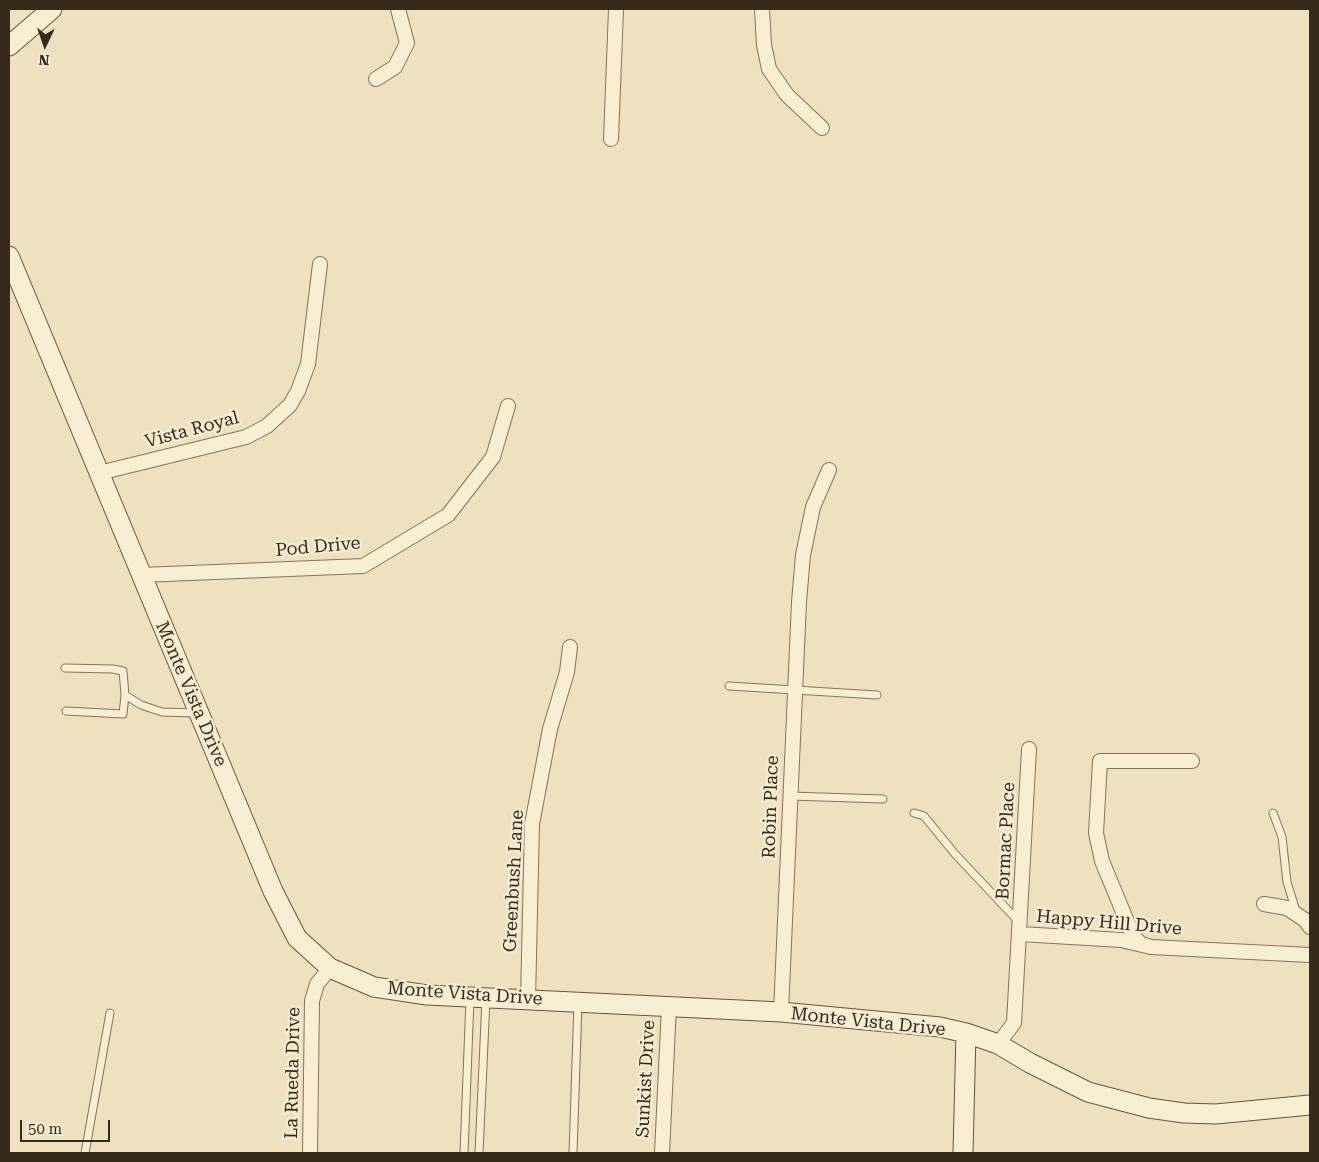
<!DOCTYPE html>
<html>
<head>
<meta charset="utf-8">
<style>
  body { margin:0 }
  #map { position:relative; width:1319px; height:1162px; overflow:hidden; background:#ede1c0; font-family:"Roboto Serif",serif }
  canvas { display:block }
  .frame { position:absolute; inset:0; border:10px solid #362a1d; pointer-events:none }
  .north { position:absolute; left:20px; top:20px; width:50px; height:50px; -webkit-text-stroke:4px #f5ebd0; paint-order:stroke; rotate:183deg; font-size:14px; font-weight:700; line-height:20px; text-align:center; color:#362a1d }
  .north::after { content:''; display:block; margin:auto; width:18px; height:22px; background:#362a1d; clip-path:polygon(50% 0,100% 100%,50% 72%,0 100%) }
  .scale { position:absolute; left:20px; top:1120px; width:90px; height:22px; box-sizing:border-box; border:2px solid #362a1d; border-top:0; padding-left:6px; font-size:15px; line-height:18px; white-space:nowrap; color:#362a1d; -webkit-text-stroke:4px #f5ebd0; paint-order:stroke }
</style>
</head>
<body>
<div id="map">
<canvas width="1319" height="1162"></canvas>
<div class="frame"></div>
<div class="north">N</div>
<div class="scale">50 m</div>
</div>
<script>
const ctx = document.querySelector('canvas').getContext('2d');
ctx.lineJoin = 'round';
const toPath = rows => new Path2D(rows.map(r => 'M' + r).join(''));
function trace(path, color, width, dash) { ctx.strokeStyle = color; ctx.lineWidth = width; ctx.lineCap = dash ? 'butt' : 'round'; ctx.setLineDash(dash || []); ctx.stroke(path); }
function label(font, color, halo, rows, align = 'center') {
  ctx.font = font + ' "Roboto Serif",serif'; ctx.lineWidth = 5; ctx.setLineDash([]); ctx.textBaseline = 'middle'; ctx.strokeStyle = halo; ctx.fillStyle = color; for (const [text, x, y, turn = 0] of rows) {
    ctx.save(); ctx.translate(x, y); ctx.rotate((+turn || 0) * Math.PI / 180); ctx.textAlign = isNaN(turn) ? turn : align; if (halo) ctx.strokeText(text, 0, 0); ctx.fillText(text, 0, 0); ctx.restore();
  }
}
const service = toPath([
  [65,668,113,669,123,671,125,695,141,705,162,712,196,713],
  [729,686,877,695],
  [66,711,123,714,125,695],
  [790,796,883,799],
  [914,813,924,816,955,854,1019,922],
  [1273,813,1282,837,1287,882,1296,911],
  [85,1153,110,1013],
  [464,1153,470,999],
  [479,1153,486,999],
  [573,1153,578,1003]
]);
const minor = toPath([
  [762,9,764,45,769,69,787,95,822,128],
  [376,79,395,67,407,43,398,9],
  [611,139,616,9],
  [99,473,246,437,267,426,290,405,298,391,308,364,320,264],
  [141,575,363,566,448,515,493,457,508,406],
  [1264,904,1287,908,1305,920,1310,927],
  [1020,934,1121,940,1151,947,1310,955],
  [1151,947,1141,944,1133,936,1102,861,1096,833,1100,761,1192,761],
  [528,1000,532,824,550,729,567,672,570,647],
  [781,1012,799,602,803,555,813,507,829,470],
  [998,1044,1014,1023,1029,749],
  [310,1153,312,1001,317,984,330,968],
  [662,1153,669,1006]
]);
const secondary = toPath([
  [9,46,52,9],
  [9,256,273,891,297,938,330,968,374,987,427,995,781,1012,940,1027,966,1033,998,1044,1030,1063,1088,1092,1149,1108,1184,1113,1216,1114,1310,1105],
  [963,1153,966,1033]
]);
const streetNames = [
  ["Vista Royal",192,430,-15],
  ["Pod Drive",318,547,-5],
  ["Monte Vista Drive",191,694,67],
  ["Robin Place",771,807,-88],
  ["Bormac Place",1006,841,-87],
  ["Greenbush Lane",514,881,-87],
  ["Happy Hill Drive",1109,923,5],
  ["Monte Vista Drive",465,994,4],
  ["Monte Vista Drive",868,1022,6],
  ["La Rueda Drive",293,1073,-89],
  ["Sunkist Drive",646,1079,-87]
];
trace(service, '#867258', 9);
trace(minor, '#867258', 16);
trace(secondary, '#68533c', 21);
trace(service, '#f8efd3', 7);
trace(minor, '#f8efd3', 14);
trace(secondary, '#f8efd3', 19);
label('18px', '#362a1d', '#f5ebd0', streetNames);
</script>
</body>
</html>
